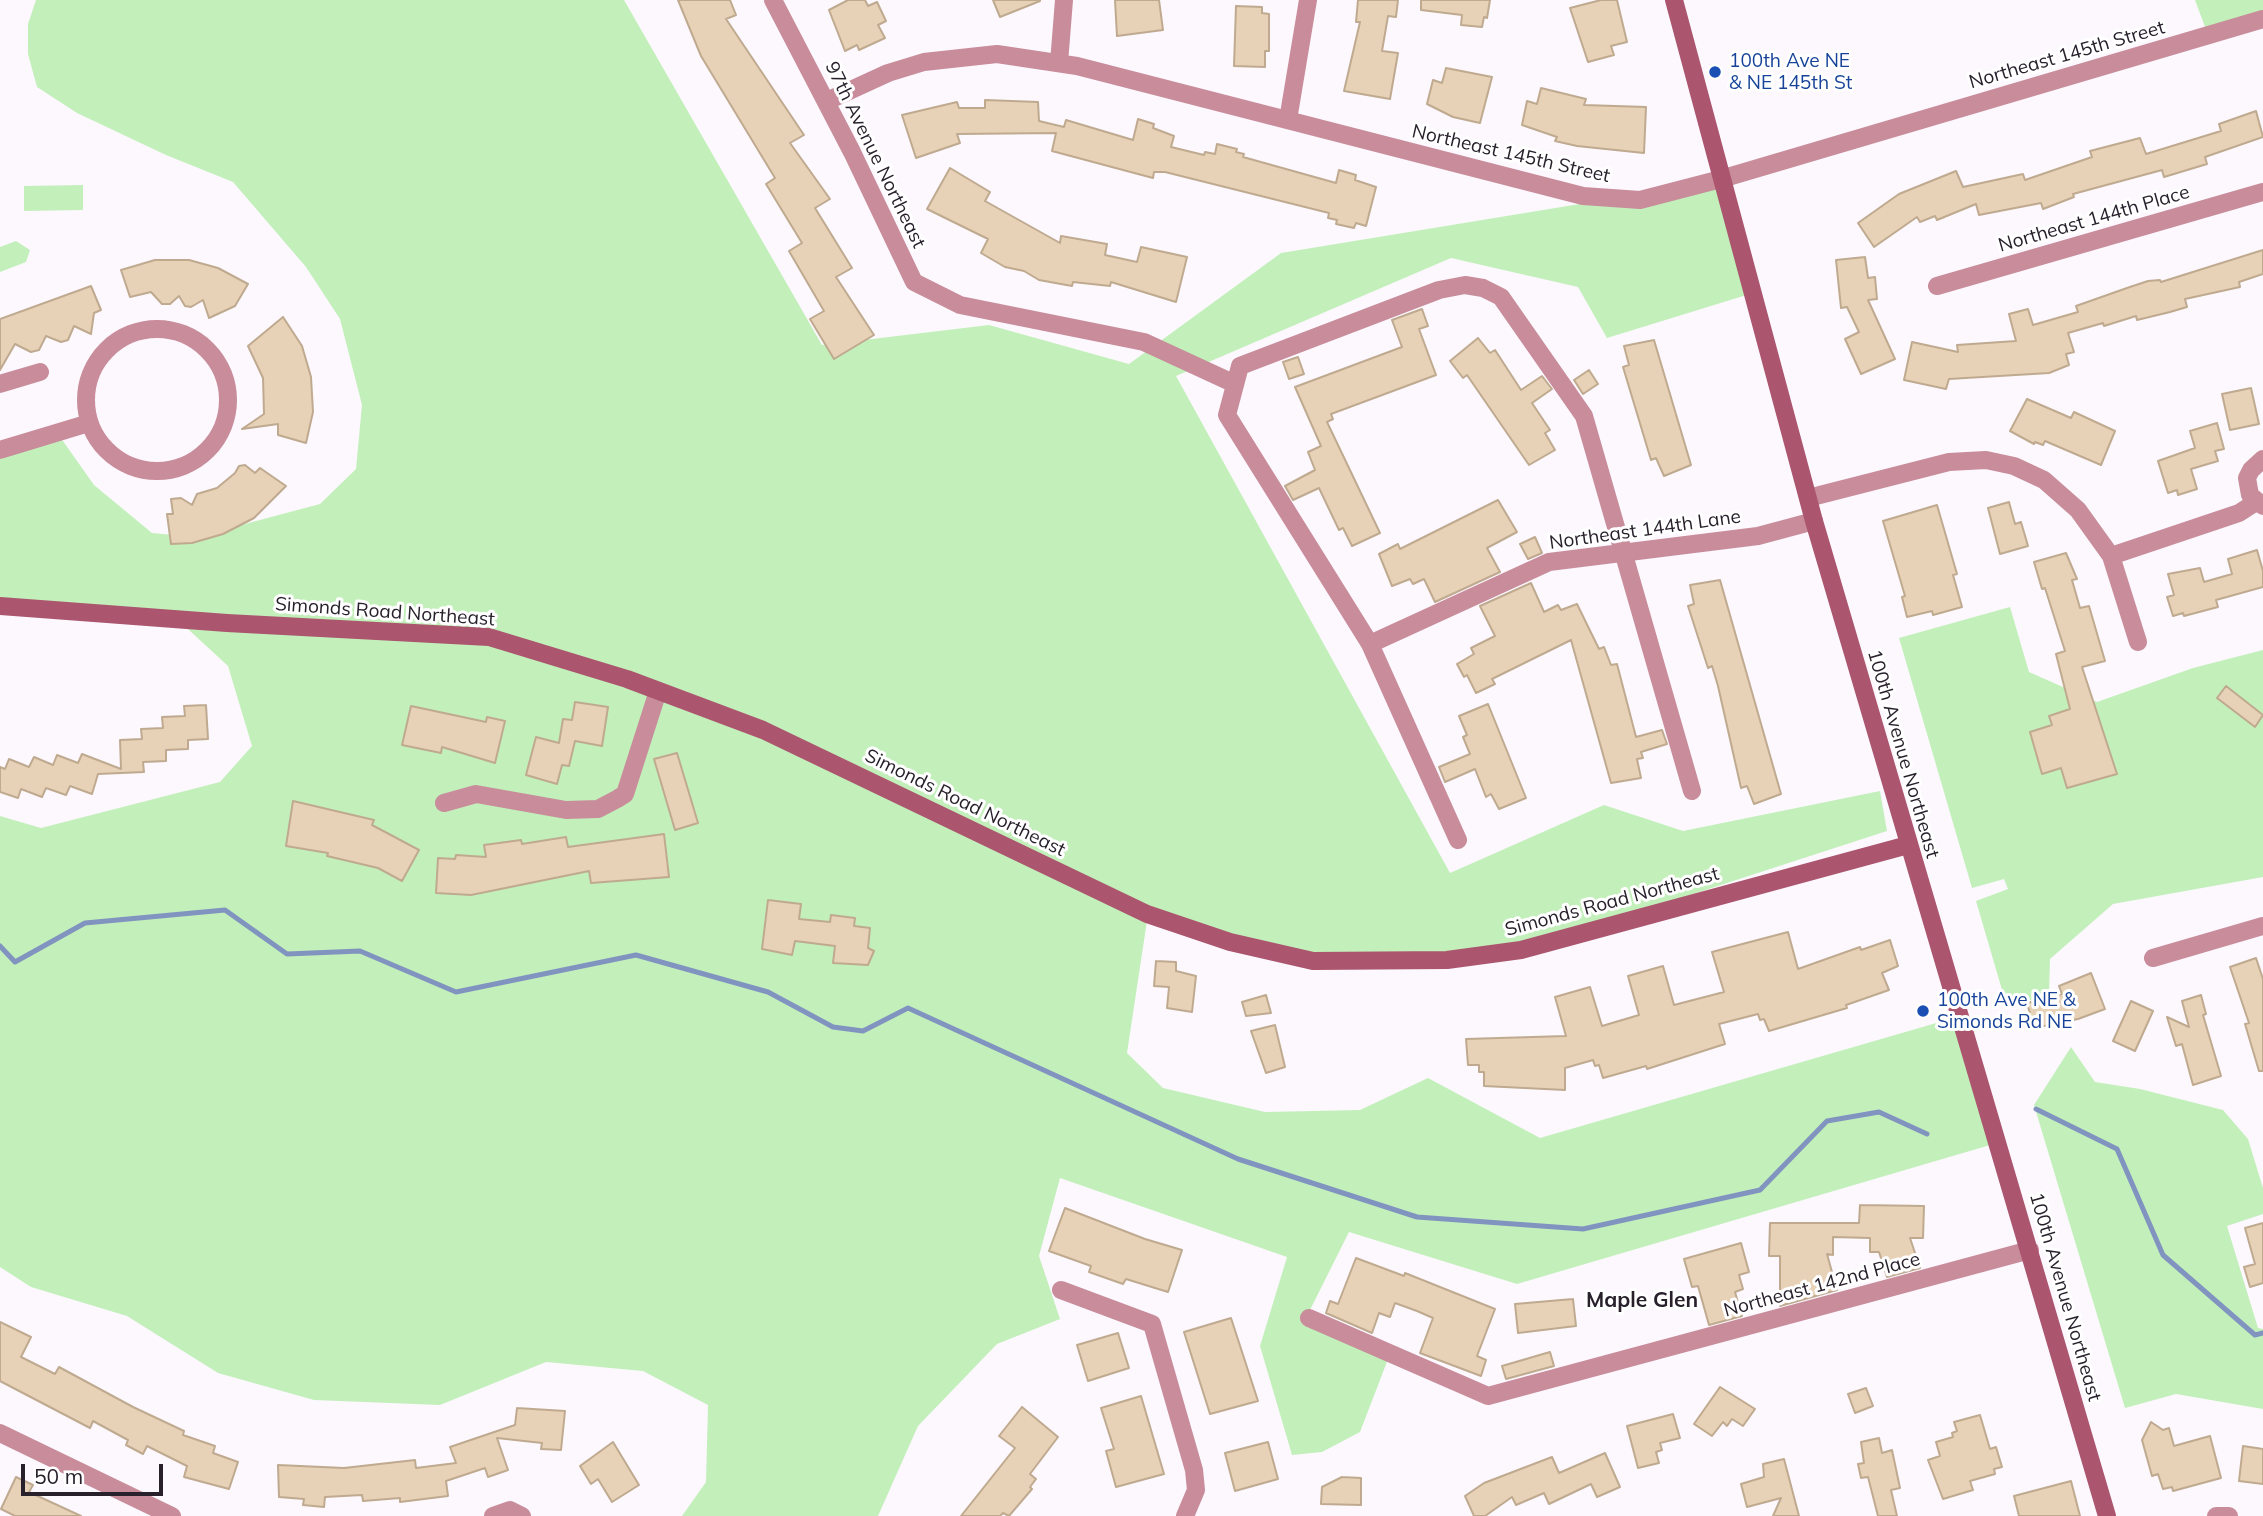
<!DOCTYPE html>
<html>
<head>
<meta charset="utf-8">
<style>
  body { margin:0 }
  #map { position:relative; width:2263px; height:1516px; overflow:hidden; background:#fcf8fe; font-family:Mulish,sans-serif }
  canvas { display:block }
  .scale { position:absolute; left:21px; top:1464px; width:142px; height:32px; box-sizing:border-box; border:4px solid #28212c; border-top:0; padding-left:9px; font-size:21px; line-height:24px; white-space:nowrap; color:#28212c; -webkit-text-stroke:5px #fff; paint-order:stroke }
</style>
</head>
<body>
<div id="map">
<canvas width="2263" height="1516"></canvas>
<div class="scale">50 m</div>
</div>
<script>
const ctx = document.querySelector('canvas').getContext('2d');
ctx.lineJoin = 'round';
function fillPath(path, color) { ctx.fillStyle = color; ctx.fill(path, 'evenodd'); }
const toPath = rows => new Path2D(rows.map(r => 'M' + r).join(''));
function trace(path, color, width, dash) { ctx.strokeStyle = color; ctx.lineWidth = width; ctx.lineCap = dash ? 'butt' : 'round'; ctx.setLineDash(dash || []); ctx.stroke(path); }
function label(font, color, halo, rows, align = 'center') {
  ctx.font = font + ' Mulish,sans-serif'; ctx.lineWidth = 6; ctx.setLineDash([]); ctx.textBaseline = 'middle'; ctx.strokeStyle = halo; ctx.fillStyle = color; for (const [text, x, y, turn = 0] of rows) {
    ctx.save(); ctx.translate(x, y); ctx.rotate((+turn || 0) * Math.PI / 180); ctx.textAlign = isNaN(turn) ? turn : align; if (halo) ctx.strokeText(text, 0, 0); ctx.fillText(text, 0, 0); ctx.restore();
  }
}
const green = toPath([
  [36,0,624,0,822,345,989,325,1129,364,1281,253,1720,181,1753,293,1607,338,1578,287,1451,258,1176,376,1450,873,1604,805,1683,831,1880,791,1887,831,1521,950,1313,961,1148,914,1127,1053,1163,1088,1265,1112,1360,1110,1428,1078,1540,1138,1957,1017,1997,1143,1517,1284,1349,1232,1306,1318,1390,1354,1360,1432,1322,1452,1292,1455,1260,1346,1287,1257,1060,1178,1039,1256,1060,1319,997,1344,918,1426,878,1516,682,1516,706,1482,708,1405,643,1371,546,1362,440,1405,314,1400,218,1373,127,1316,31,1287,0,1267,0,816,41,828,220,782,252,746,228,666,177,619,0,607,0,450,58,434,94,485,152,533,196,537,320,504,356,469,362,405,340,319,306,267,233,182,166,155,77,113,37,87,28,54,28,24],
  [2195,0,2263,0,2263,19,2208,35],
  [83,185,83,210,24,211,24,186],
  [16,241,30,250,26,262,0,272,0,247],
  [2010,607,2029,672,2097,702,2193,668,2263,650,2263,877,2113,904,2050,959,2049,995,2007,1007,1976,901,2008,889,2004,879,1972,888,1899,638],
  [2071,1047,2095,1082,2140,1089,2223,1110,2248,1139,2263,1188,2263,1214,2227,1226,2258,1328,2263,1329,2263,1409,2176,1394,2125,1408,2034,1105]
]);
const stream = toPath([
  [0,946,15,962,85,923,225,910,287,954,360,951,456,992,636,955,768,992,833,1027,863,1031,908,1008,1238,1159,1417,1217,1583,1229,1760,1190,1827,1121,1879,1112,1927,1134],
  [2036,1109,2117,1149,2163,1255,2255,1335,2263,1333]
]);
const building = toPath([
  [678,0,730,0,736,15,726,19,804,135,790,143,830,199,815,208,852,268,836,277,874,335,834,359,810,319,824,311,789,251,802,243,766,184,775,178,701,56,678,0],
  [848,0,865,0,868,6,877,2,886,21,878,25,885,38,859,50,857,45,845,51,829,10,848,0],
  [993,0,1040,0,1040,1,1000,17,993,0],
  [1115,0,1159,0,1163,30,1117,36,1115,0],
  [1358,0,1398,0,1396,17,1388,16,1382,51,1398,53,1390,99,1344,91,1360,22,1356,22,1358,0],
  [1421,0,1490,0,1487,18,1484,17,1482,27,1461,25,1462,15,1421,10,1421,0],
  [1601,0,1617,0,1627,42,1611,46,1614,55,1588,62,1570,8,1601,0],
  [1236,6,1262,7,1262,13,1269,14,1269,51,1265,51,1265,67,1234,66,1236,6],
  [1446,68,1492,77,1480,123,1453,117,1427,104,1433,80,1442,83,1446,68],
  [1541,88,1586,99,1584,105,1646,107,1644,153,1577,146,1555,141,1557,137,1522,125,1527,101,1537,104,1541,88],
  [985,100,1038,102,1039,121,1064,127,1066,120,1133,140,1138,119,1154,124,1153,128,1174,136,1171,147,1204,155,1205,152,1215,154,1217,144,1237,149,1236,152,1244,154,1243,157,1336,183,1339,170,1356,175,1355,180,1376,187,1366,226,1356,223,1354,228,1336,224,1337,220,1328,218,1329,213,1165,172,1154,172,1153,178,1052,151,1056,133,957,134,960,143,916,158,902,115,957,102,959,108,985,108,985,100],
  [2256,111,2263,137,2205,157,2207,164,2164,177,2162,170,2073,194,2074,197,2043,209,2041,203,1979,215,1976,204,1937,220,1935,216,1920,222,1917,217,1874,247,1858,223,1899,194,1956,171,1963,187,2023,174,2025,180,2092,157,2090,151,2140,138,2146,154,2221,131,2219,124,2256,111],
  [950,168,990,192,985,201,1060,243,1061,236,1107,244,1105,255,1137,262,1141,247,1187,257,1176,302,1111,282,1110,286,1073,282,1072,286,1039,280,1024,271,1005,267,981,253,988,239,927,209,950,168],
  [2263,250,2263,274,2239,282,2240,287,2185,299,2187,307,2170,312,2137,320,2136,316,2104,326,2103,323,2068,333,2074,352,2066,354,2069,365,2049,373,1949,379,1946,389,1904,380,1912,342,1958,352,1957,345,2016,341,2009,314,2028,309,2033,325,2078,312,2076,306,2127,288,2148,281,2160,280,2161,282,2263,250],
  [1865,257,1868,278,1875,277,1877,299,1868,300,1895,359,1861,374,1845,339,1859,332,1847,307,1841,308,1836,260,1865,257],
  [155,260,189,260,218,268,248,284,235,306,209,318,203,300,191,307,185,306,179,296,170,304,162,304,151,292,130,297,121,270,155,260],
  [91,286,101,310,94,313,91,334,74,326,68,340,61,342,46,336,39,350,31,352,15,344,0,370,0,319,91,286],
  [1422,309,1428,326,1419,329,1436,375,1331,414,1333,419,1327,422,1380,533,1352,546,1343,528,1339,530,1319,488,1293,500,1285,486,1315,470,1308,452,1321,446,1295,387,1402,347,1392,320,1422,309],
  [283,317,302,346,311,377,313,412,306,443,278,435,278,424,242,429,264,414,263,378,248,346,283,317],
  [1478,338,1490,353,1495,350,1521,390,1542,376,1552,389,1532,403,1550,430,1545,433,1555,450,1529,465,1467,375,1463,378,1450,361,1478,338],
  [1654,340,1691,465,1664,476,1656,458,1651,460,1623,367,1629,365,1624,346,1654,340],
  [1298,357,1304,374,1289,379,1283,362,1298,357],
  [1589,370,1598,384,1583,394,1574,380,1589,370],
  [2251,388,2259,424,2230,430,2222,394,2251,388],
  [2027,399,2071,418,2074,412,2115,431,2101,465,2045,441,2043,445,2035,442,2034,444,2010,431,2027,399],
  [2217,423,2224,449,2215,451,2218,461,2191,469,2197,489,2178,495,2177,490,2168,493,2158,461,2195,448,2190,431,2217,423],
  [245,465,255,473,260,468,286,486,254,518,223,534,192,543,171,544,167,514,173,514,171,499,181,498,192,505,197,494,217,488,235,473,239,466,245,465],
  [1498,500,1517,532,1487,548,1500,572,1435,602,1424,579,1413,584,1410,579,1392,586,1379,554,1398,544,1400,549,1498,500],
  [2009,502,2015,524,2021,522,2028,546,2000,554,1988,508,2009,502],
  [1937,505,1957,574,1953,575,1962,607,1933,615,1932,611,1907,617,1902,597,1905,596,1883,521,1937,505],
  [1535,537,1542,553,1528,559,1520,544,1535,537],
  [2257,550,2263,571,2263,587,2216,600,2218,607,2184,616,2183,613,2173,616,2167,597,2174,595,2168,574,2200,568,2204,582,2232,574,2228,559,2257,550],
  [2066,553,2077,579,2072,580,2080,608,2089,606,2105,661,2082,667,2117,774,2067,788,2061,768,2042,774,2030,732,2052,725,2049,716,2070,709,2056,654,2065,651,2045,588,2042,589,2034,562,2066,553],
  [1720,580,1781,794,1754,804,1747,786,1741,788,1718,686,1712,666,1708,668,1688,606,1694,604,1690,585,1720,580],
  [1531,583,1544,612,1558,605,1561,610,1577,604,1599,649,1604,647,1611,665,1617,664,1636,737,1662,730,1667,744,1641,752,1643,758,1637,759,1641,778,1611,783,1571,640,1492,679,1495,684,1476,693,1467,675,1464,677,1457,664,1474,654,1471,648,1495,636,1480,606,1531,583],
  [2226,686,2263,715,2255,727,2217,698,2226,686],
  [575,702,608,707,602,746,575,741,569,766,562,765,557,784,526,775,536,737,559,743,563,719,572,720,575,702],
  [1488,704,1526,798,1499,809,1491,794,1486,797,1475,769,1445,782,1439,767,1470,754,1463,737,1467,735,1459,716,1488,704],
  [206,705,208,739,188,740,188,749,166,750,166,761,143,762,144,772,98,774,92,794,70,786,66,795,46,788,42,797,21,789,18,798,0,792,0,767,5,769,9,759,29,767,34,757,53,765,57,755,78,763,82,754,121,769,120,740,142,739,141,729,163,728,162,717,185,716,184,706,206,705],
  [411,706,486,722,487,717,505,721,495,763,442,747,441,753,402,745,411,706],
  [677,753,698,823,675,830,654,759,677,753],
  [293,801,374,820,372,825,419,850,402,881,378,868,327,856,328,853,286,846,293,801],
  [664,834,669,877,591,883,589,871,471,895,436,893,438,858,455,859,456,855,486,857,484,845,521,840,522,844,566,837,568,847,664,834],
  [768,900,801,904,799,919,830,922,831,915,855,918,854,926,870,928,868,948,874,951,868,965,833,963,835,946,795,941,792,955,762,949,768,900],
  [1788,932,1798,969,1860,947,1861,950,1890,940,1898,966,1882,973,1889,990,1846,1005,1847,1008,1769,1031,1764,1019,1760,1020,1758,1014,1719,1024,1725,1044,1647,1069,1646,1066,1603,1078,1599,1065,1595,1066,1593,1060,1565,1068,1565,1090,1484,1086,1484,1072,1479,1072,1479,1065,1468,1065,1466,1039,1566,1036,1555,997,1590,987,1602,1026,1639,1015,1628,976,1663,966,1674,1005,1724,992,1712,952,1788,932],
  [2256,958,2263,979,2263,1071,2259,1071,2245,1024,2249,1023,2230,967,2256,958],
  [1156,961,1176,962,1176,971,1196,976,1192,1012,1167,1008,1169,987,1154,986,1156,961],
  [2091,973,2105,1009,2078,1019,2034,1028,2027,1003,2062,994,2059,986,2091,973],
  [1266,995,1271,1013,1246,1016,1242,1002,1266,995],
  [2201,995,2206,1014,2203,1015,2221,1076,2193,1085,2182,1044,2176,1046,2167,1017,2189,1027,2182,1001,2201,995],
  [2131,1001,2153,1011,2135,1051,2113,1041,2131,1001],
  [1275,1025,1285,1067,1266,1073,1251,1031,1275,1025],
  [1860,1205,1924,1206,1923,1238,1910,1238,1920,1268,1887,1277,1879,1252,1870,1252,1870,1238,1833,1237,1833,1255,1827,1254,1837,1290,1780,1306,1780,1256,1769,1256,1770,1223,1859,1223,1860,1205],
  [1065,1208,1145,1239,1182,1250,1168,1292,1126,1279,1123,1284,1089,1272,1091,1266,1049,1251,1065,1208],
  [2263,1223,2263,1283,2250,1287,2244,1267,2255,1264,2245,1228,2263,1223],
  [1741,1243,1749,1272,1739,1275,1743,1289,1735,1292,1742,1316,1709,1325,1698,1286,1692,1287,1684,1259,1741,1243],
  [1356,1258,1404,1276,1405,1273,1495,1309,1477,1356,1486,1360,1481,1376,1420,1353,1433,1318,1417,1311,1395,1303,1390,1317,1379,1313,1372,1333,1326,1313,1330,1301,1338,1304,1356,1258],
  [1573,1299,1576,1326,1518,1333,1515,1304,1573,1299],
  [1231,1318,1258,1401,1210,1414,1184,1332,1231,1318],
  [0,1322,31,1337,21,1357,55,1374,59,1367,133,1407,184,1431,183,1435,215,1446,213,1453,238,1462,229,1489,184,1477,187,1466,147,1446,143,1454,126,1445,128,1440,93,1421,90,1428,0,1381,0,1322],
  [1118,1333,1129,1368,1088,1381,1077,1345,1118,1333],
  [1550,1352,1554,1366,1506,1379,1502,1366,1550,1352],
  [1720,1387,1755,1409,1743,1426,1732,1419,1727,1426,1723,1422,1712,1436,1694,1424,1720,1387],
  [1866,1388,1873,1406,1855,1413,1848,1394,1866,1388],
  [1141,1396,1164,1474,1116,1487,1106,1451,1114,1449,1101,1408,1141,1396],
  [1022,1407,1058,1437,1030,1474,1036,1479,1030,1487,1032,1489,1009,1516,1003,1513,1000,1516,961,1516,1015,1448,999,1436,1022,1407],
  [517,1408,565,1411,561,1450,541,1449,542,1443,497,1438,508,1470,488,1477,485,1468,446,1481,448,1496,400,1502,400,1498,363,1501,362,1495,325,1497,324,1507,303,1505,304,1499,279,1497,278,1465,344,1468,415,1460,416,1468,456,1463,450,1447,515,1425,517,1408],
  [1673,1414,1680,1438,1660,1443,1662,1450,1656,1452,1659,1463,1638,1468,1627,1426,1673,1414],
  [1980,1415,1990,1449,1996,1447,2002,1467,1994,1469,1995,1474,1970,1481,1973,1490,1943,1499,1928,1460,1940,1456,1936,1442,1953,1437,1952,1433,1957,1431,1954,1422,1980,1415],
  [2151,1422,2163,1430,2169,1428,2174,1446,2210,1436,2221,1478,2173,1491,2172,1487,2163,1489,2158,1474,2152,1476,2142,1440,2151,1422],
  [1879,1438,1882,1453,1892,1450,1900,1488,1891,1490,1897,1516,1878,1516,1868,1477,1861,1478,1858,1464,1864,1463,1861,1442,1879,1438],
  [613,1442,639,1485,612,1502,598,1479,591,1484,580,1466,613,1442],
  [1268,1442,1278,1479,1235,1491,1225,1453,1268,1442],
  [2243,1446,2263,1449,2263,1484,2239,1481,2243,1446],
  [1605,1453,1620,1487,1597,1497,1591,1484,1549,1504,1544,1493,1516,1505,1512,1497,1485,1516,1474,1516,1465,1496,1484,1483,1552,1457,1559,1473,1605,1453],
  [1784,1459,1799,1516,1773,1516,1781,1498,1747,1507,1741,1484,1764,1477,1763,1464,1784,1459],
  [16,1477,33,1485,29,1492,81,1516,15,1516,1,1509,16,1477],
  [1342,1477,1361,1478,1361,1505,1321,1504,1322,1487,1342,1477],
  [2071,1481,2080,1516,2019,1516,2014,1496,2071,1481]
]);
const minor = toPath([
  [773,0,852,152,914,282,960,305,1144,342,1235,384],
  [1059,63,1064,0],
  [827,101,888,73,924,62,997,54,1077,66,1583,196,1640,200,1721,179],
  [1288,120,1308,0],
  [1937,286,2263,192],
  '86 400a71 71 0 1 1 142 0a71 71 0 1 1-142 0Z',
  [0,384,40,372],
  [0,450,89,423],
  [2263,459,2251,470,2247,478,2250,495,2263,506],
  [1808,498,1949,462,1986,460,2014,466,2044,480,2078,510,2111,556,2138,642],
  [2111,556,2239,513,2256,502],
  [1370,644,1549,562,1758,536,1814,521],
  [444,803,476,794,566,810,598,809,617,799,625,794,658,691],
  [1458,840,1370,644,1227,415,1240,366,1439,290,1465,285,1483,288,1501,297,1584,416,1692,791],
  [2153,958,2263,926],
  [1061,1290,1152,1324,1194,1470,1196,1490,1185,1516],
  [1309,1318,1488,1396,2030,1250],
  [0,1433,172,1516],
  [493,1516,510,1510,522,1516],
  [2216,1516,2229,1516]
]);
const tertiary = toPath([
  [1721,179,2263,19]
]);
const secondary = toPath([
  [1674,0,1814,521,2107,1516],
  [0,606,227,623,489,637,627,679,763,730,1147,914,1230,942,1313,961,1447,960,1521,950,1908,845]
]);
const markers = [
  [1715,72,7,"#1a4fb4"],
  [1923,1011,7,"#1a4fb4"]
];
const streetNames = [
  ["Northeast 145th Street",2067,55,-16],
  ["Northeast 145th Street",1511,154,13],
  ["97th Avenue Northeast",875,155,64],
  ["Northeast 144th Place",2094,219,-16],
  ["Northeast 144th Lane",1645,530,-8],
  ["Simonds Road Northeast",385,612,4],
  ["100th Avenue Northeast",1903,754,74],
  ["Simonds Road Northeast",965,803,26],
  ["Simonds Road Northeast",1612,902,-15],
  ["Northeast 142nd Place",1822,1285,-15],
  ["100th Avenue Northeast",2065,1297,74]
];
const transitNames = [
  ["100th Ave NE",1729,61],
  ["& NE 145th St",1729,83],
  ["100th Ave NE &",1937,1000],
  ["Simonds Rd NE",1937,1022]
];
const neighbourhoodNames = [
  ["Maple Glen",1642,1301]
];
fillPath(green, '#c3efbb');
trace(stream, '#8194c0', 5);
fillPath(building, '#e8d2b7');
trace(building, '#bfaa90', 2);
trace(minor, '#c88c9b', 18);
trace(tertiary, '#c88c9b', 18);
trace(secondary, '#ab556e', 18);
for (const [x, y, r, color] of markers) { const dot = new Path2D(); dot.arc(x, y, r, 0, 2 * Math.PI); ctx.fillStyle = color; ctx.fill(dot); trace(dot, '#fff', 2.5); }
label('19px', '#28212c', '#fff', streetNames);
label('19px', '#164399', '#fff', transitNames, 'left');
label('bold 21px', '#28212c', '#fff', neighbourhoodNames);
</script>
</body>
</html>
